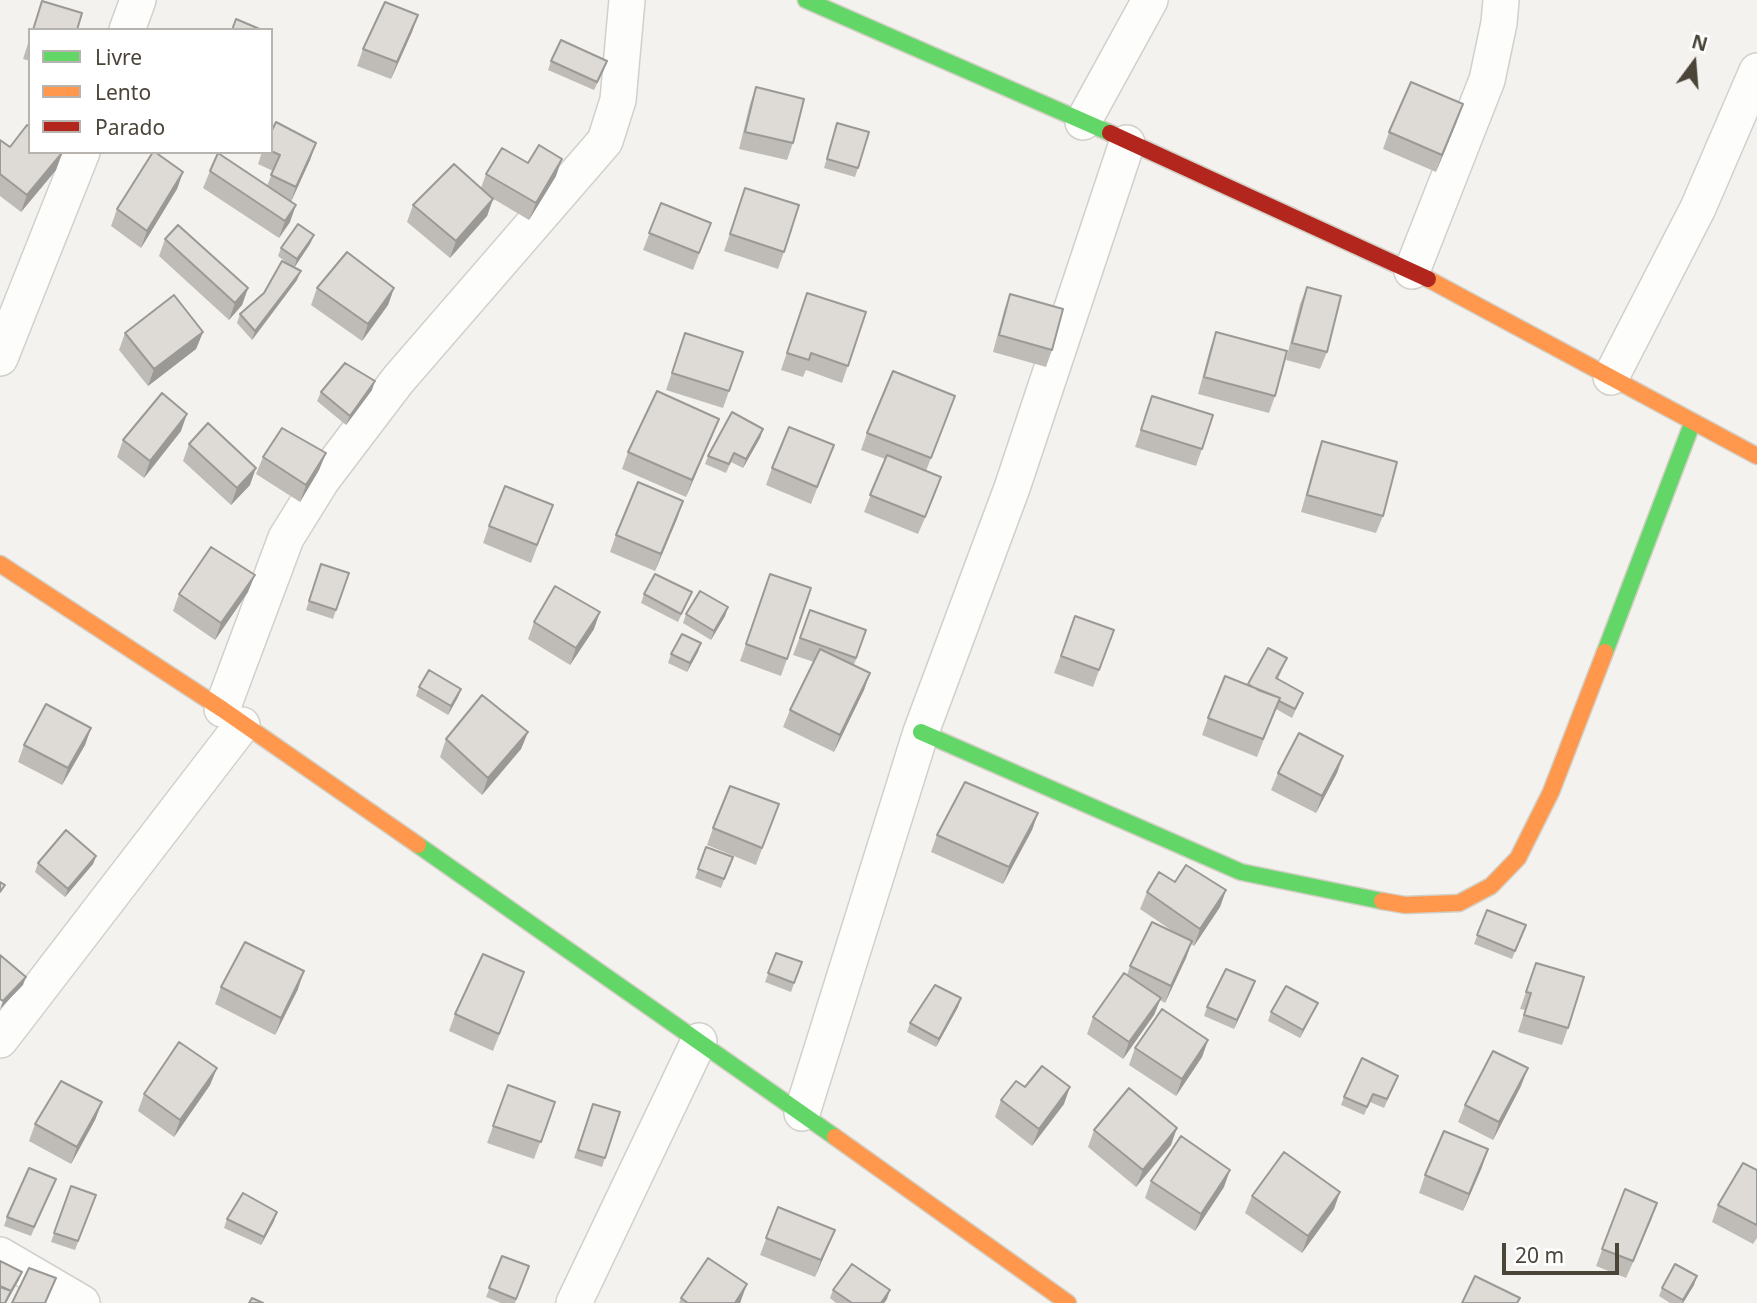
<!DOCTYPE html>
<html>
<head>
<meta charset="utf-8">
<style>
  body { margin:0 }
  #map { position:relative; width:1757px; height:1303px; overflow:hidden; background:#f4f2ee; font-family:"Noto Sans",sans-serif }
  canvas { display:block }
  .legend { position:absolute; left:28px; top:28px; width:245px; height:126px; box-sizing:border-box; background:#fff; border:2px solid #b7b4b0; margin:0; padding:9px 12px; list-style:none; font-size:21px; color:#4b4439 }
  .legend li { display:flex; align-items:center; gap:14px; height:35px }
  .legend b { width:35px; border:2px solid #b7b4b0 }
  .north { position:absolute; left:1659px; top:28px; width:70px; height:70px; -webkit-text-stroke:5px #fff; paint-order:stroke; rotate:16deg; font-size:19px; font-weight:700; line-height:28px; text-align:center; color:#4b4439 }
  .north::after { content:''; display:block; margin:auto; width:24px; height:32px; background:#4b4439; clip-path:polygon(50% 0,100% 100%,50% 72%,0 100%) }
  .scale { position:absolute; left:1502px; top:1243px; width:117px; height:32px; box-sizing:border-box; border:4px solid #4b4439; border-top:0; padding-left:9px; font-size:21px; line-height:24px; white-space:nowrap; color:#4b4439; -webkit-text-stroke:5px #fff; paint-order:stroke }
</style>
</head>
<body>
<div id="map">
<canvas width="1757" height="1303"></canvas>
<ul class="legend">
<li><b style="height:9px;background:#63d668"></b>Livre</li>
<li><b style="height:9px;background:#ff974d"></b>Lento</li>
<li><b style="height:9px;background:#b3261e"></b>Parado</li>
</ul>
<div class="north">N</div>
<div class="scale">20 m</div>
</div>
<script>
const ctx = document.querySelector('canvas').getContext('2d');
ctx.lineJoin = 'round';
const toPath = rows => new Path2D(rows.map(r => 'M' + r).join(''));
function trace(path, color, width, dash) { ctx.strokeStyle = color; ctx.lineWidth = width; ctx.lineCap = dash ? 'butt' : 'round'; ctx.setLineDash(dash || []); ctx.stroke(path); }
function fillPath(path, color) { ctx.fillStyle = color; ctx.fill(path, 'evenodd'); }
const street = toPath([
  [127,30,138,0],
  [1083,122,1150,0],
  [1412,271,1487,80,1499,23,1501,0],
  [0,358,82,152],
  [1611,377,1698,208,1757,71],
  [222,709,286,538,322,480,398,380,605,141,618,100,627,0],
  [0,1040,242,725],
  [802,1113,921,732,1012,488,1127,143],
  [0,1255,82,1303],
  [574,1303,699,1041]
]);
const fast = toPath([
  [806,0,1110,133],
  [1605,652,1692,424],
  [921,732,1241,872,1382,901],
  [418,845,835,1137]
]);
const slow = toPath([
  [1428,279,1757,456],
  [0,564,222,709,418,845],
  [1382,901,1405,905,1459,903,1491,886,1518,858,1551,792,1605,652],
  [835,1137,1068,1303]
]);
const jam = toPath([
  [1110,133,1428,279]
]);
const wall = toPath([
  [418,15,412,32,391,79,357,66,363,49],
  [30,37,30,61,23,59],
  [551,61,604,70,594,90,548,70],
  [756,87,793,143,787,160,739,149,750,104],
  [1457,121,1436,172,1383,149,1389,132],
  [837,123,858,168,855,177,824,168],
  [271,132,316,143,310,160,291,201,290,222,279,238,203,188,210,171,267,186,273,171,258,164,262,152,271,152],
  [0,140,10,147,56,170,21,212,0,196],
  [528,163,556,176,529,220,492,198,493,199,487,216,450,258,407,222,413,205,481,188,486,174],
  [183,172,177,189,141,248,111,226,117,209],
  [745,188,784,252,778,269,724,251],
  [661,203,711,223,693,270,643,250],
  [314,235,310,244,294,268,278,256,281,248],
  [165,239,248,288,242,305,229,320,159,256],
  [297,280,252,340,237,323,240,314],
  [1307,287,1327,352,1320,369,1286,360,1300,304],
  [317,288,394,288,388,305,362,341,311,305],
  [807,293,866,312,842,383,806,370,803,377,781,370],
  [1010,294,1052,350,1046,367,993,352,1004,311],
  [203,332,196,349,148,386,119,350,125,333],
  [1216,332,1275,396,1269,413,1198,394,1210,349],
  [685,333,743,352,723,408,666,390],
  [372,390,346,425,317,401,321,392],
  [955,396,926,471,935,494,918,534,864,512,885,459,861,450,867,433],
  [1152,396,1202,449,1196,466,1135,447],
  [763,429,760,438,743,468,731,462,726,473,705,464,708,456],
  [181,431,144,478,117,457,123,440],
  [712,436,686,497,622,469,628,452],
  [1322,441,1383,516,1376,533,1301,512,1316,458],
  [189,444,250,485,231,505,183,461],
  [834,445,811,504,766,485,772,468],
  [326,453,319,470,300,502,256,474,263,457],
  [683,501,655,571,610,552,616,535],
  [553,505,531,563,483,543,489,526],
  [321,564,349,573,333,619,306,610],
  [770,574,787,659,781,676,740,661],
  [248,592,215,640,173,611,179,594],
  [692,592,678,622,641,603,644,594],
  [728,607,725,616,711,640,683,623,686,614],
  [810,610,866,630,854,665,870,673,864,690,834,752,783,727,790,710,814,662,793,655],
  [1075,616,1114,630,1093,687,1054,673],
  [534,622,594,629,570,665,528,639],
  [701,643,687,672,668,663,671,654],
  [1268,648,1287,658,1278,679,1300,701,1292,718,1276,709,1257,757,1202,735,1208,718,1247,685],
  [419,687,461,689,458,697,448,715,416,696],
  [91,728,85,745,62,785,18,762,24,745],
  [528,732,521,749,482,795,440,757,446,739],
  [1343,756,1337,773,1316,813,1271,790,1278,773],
  [779,804,756,865,707,845,713,828],
  [1038,813,1032,830,1003,884,931,852,937,835],
  [706,847,733,857,721,888,695,878],
  [96,856,93,864,65,897,35,872,38,863],
  [1175,882,1226,890,1220,907,1194,946,1191,944,1186,958,1165,1003,1160,1000,1154,1015,1123,1059,1087,1034,1093,1017,1127,975,1130,966,1174,932,1140,909,1147,892],
  [1487,910,1526,925,1512,959,1474,944],
  [776,953,802,962,791,992,765,982],
  [1536,963,1568,1028,1562,1045,1518,1032,1525,1010,1520,1009],
  [524,972,493,1051,449,1031,455,1014],
  [1255,981,1234,1029,1204,1016,1207,1007],
  [221,987,298,989,275,1035,215,1004],
  [961,998,958,1007,936,1047,907,1032,910,1023],
  [1318,1003,1314,1011,1300,1038,1268,1021,1271,1012],
  [1208,1040,1202,1057,1176,1096,1129,1065,1135,1048],
  [217,1068,210,1085,174,1137,138,1111,144,1094],
  [1395,1084,1384,1108,1370,1102,1364,1115,1341,1105,1344,1097],
  [508,1085,555,1102,534,1159,487,1143],
  [1521,1086,1493,1140,1458,1122,1465,1105],
  [1025,1087,1064,1104,1032,1146,995,1117,1001,1100],
  [102,1102,95,1120,71,1164,29,1141,35,1124],
  [593,1104,620,1112,602,1167,574,1158],
  [1094,1130,1171,1145,1136,1187,1088,1147],
  [1482,1167,1463,1211,1419,1193,1425,1175],
  [1757,1170,1757,1238,1753,1244,1712,1222,1718,1205],
  [1151,1181,1224,1187,1195,1231,1145,1198],
  [71,1186,96,1195,75,1250,51,1242],
  [52,1188,31,1236,4,1226,7,1217],
  [1625,1189,1651,1220,1626,1278,1596,1266],
  [1252,1196,1334,1209,1302,1253,1245,1213],
  [778,1207,835,1230,815,1277,760,1255],
  [227,1219,274,1221,261,1245,224,1228],
  [502,1256,529,1266,515,1303,501,1303,486,1297],
  [1694,1285,1683,1303,1670,1303,1659,1296,1662,1288],
  [833,1290,887,1299,884,1303,836,1303,830,1298],
  [681,1298,741,1301,740,1303,679,1303]
]);
const shadedWall = toPath([
  [418,15,412,32,391,79,397,62],
  [1463,104,1457,121,1436,172,1442,155],
  [316,143,310,160,290,204,296,187],
  [62,153,56,170,21,212,27,195],
  [562,159,556,176,529,220,536,203],
  [183,172,177,189,141,248,147,231],
  [493,199,487,216,450,258,456,241],
  [296,205,290,222,279,238,285,221],
  [314,235,310,244,294,268,297,259],
  [301,271,297,280,252,340,255,331],
  [248,288,242,305,229,320,235,303],
  [394,288,388,305,362,341,368,324],
  [203,332,196,349,148,386,154,369],
  [375,381,372,390,346,425,350,416],
  [187,414,181,431,144,478,150,461],
  [719,419,712,436,686,497,692,480],
  [763,429,760,438,743,468,746,459],
  [326,453,319,470,300,502,306,485],
  [256,468,250,485,231,505,237,488],
  [941,477,935,494,918,534,925,517],
  [683,501,677,519,655,571,661,554],
  [255,575,248,592,215,640,221,623],
  [728,607,725,616,711,640,714,631],
  [600,612,594,629,570,665,576,648],
  [701,643,698,652,687,672,690,663],
  [870,673,864,690,834,752,840,735],
  [461,689,458,697,448,715,451,706],
  [91,728,85,745,62,785,68,768],
  [528,732,521,749,482,795,488,778],
  [1343,756,1337,773,1316,813,1322,796],
  [1038,813,1032,830,1003,884,1009,867],
  [96,856,93,864,65,897,68,889],
  [1226,890,1220,907,1194,946,1200,929],
  [1192,941,1186,958,1165,1003,1171,986],
  [304,971,298,989,275,1035,281,1018],
  [26,977,23,985,0,1009,3,1001],
  [1255,981,1252,990,1234,1029,1237,1020],
  [961,998,958,1007,936,1047,939,1039],
  [1161,998,1154,1015,1123,1059,1129,1042],
  [1318,1003,1314,1011,1300,1038,1303,1030],
  [1208,1040,1202,1057,1176,1096,1182,1079],
  [217,1068,210,1085,174,1137,180,1120],
  [1528,1068,1521,1086,1493,1140,1499,1122],
  [1070,1087,1064,1104,1032,1146,1039,1129],
  [102,1102,95,1120,71,1164,77,1147],
  [1177,1128,1171,1145,1136,1187,1143,1170],
  [1488,1149,1482,1167,1463,1211,1469,1194],
  [1230,1170,1224,1187,1195,1231,1201,1214],
  [1340,1192,1334,1209,1302,1253,1308,1236],
  [1657,1203,1651,1220,1626,1278,1633,1261],
  [277,1212,274,1221,261,1245,264,1237],
  [835,1230,828,1247,815,1277,821,1260],
  [22,1272,19,1280,6,1303,5,1303],
  [1697,1276,1694,1285,1683,1303,1682,1303],
  [747,1284,740,1303,735,1303],
  [890,1290,887,1299,884,1303,881,1303]
]);
const building = toPath([
  [42,1,82,13,77,30,33,30,42,1],
  [385,2,418,15,397,62,363,49,385,2],
  [236,19,262,30,232,30,236,19],
  [561,40,607,61,597,82,551,61,561,40],
  [1411,82,1463,104,1442,155,1389,132,1411,82],
  [756,87,804,99,793,143,745,132,756,87],
  [276,122,316,143,296,187,271,175,280,155,271,151,271,132,276,122],
  [837,123,869,132,858,168,827,159,837,123],
  [27,125,30,127,30,152,62,153,27,195,0,174,0,140,10,147,27,125],
  [539,145,562,159,536,203,486,174,502,148,528,163,539,145],
  [153,152,155,152,183,172,147,231,117,209,153,152],
  [218,153,296,205,285,221,210,171,218,153],
  [454,164,493,199,456,241,413,205,454,164],
  [745,188,799,205,784,252,730,234,745,188],
  [661,203,711,223,699,253,649,233,661,203],
  [298,224,314,235,297,259,281,248,298,224],
  [178,225,248,288,235,303,165,239,178,225],
  [347,252,394,288,368,324,317,288,347,252],
  [282,261,301,271,255,331,240,314,264,293,282,261],
  [1307,287,1341,296,1327,352,1292,343,1307,287],
  [807,293,866,312,848,366,811,353,809,360,787,353,807,293],
  [1010,294,1063,309,1052,350,999,335,1010,294],
  [174,295,203,332,154,369,125,333,174,295],
  [1216,332,1287,351,1275,396,1204,377,1216,332],
  [685,333,743,352,729,391,672,373,685,333],
  [345,363,375,381,350,416,321,392,345,363],
  [893,371,955,396,931,458,867,433,893,371],
  [657,391,719,419,692,480,628,452,657,391],
  [162,393,187,414,150,461,123,440,162,393],
  [1152,396,1213,415,1202,449,1141,430,1152,396],
  [732,412,763,429,746,459,734,453,729,464,708,456,732,412],
  [208,423,256,468,237,488,189,444,208,423],
  [789,427,834,445,817,487,772,468,789,427],
  [282,428,326,453,306,485,263,457,282,428],
  [1322,441,1397,462,1383,516,1307,495,1322,441],
  [887,455,941,477,925,517,870,495,887,455],
  [638,482,683,501,661,554,616,535,638,482],
  [505,486,553,505,537,545,489,526,505,486],
  [211,547,255,575,221,623,179,594,211,547],
  [321,564,349,573,336,610,309,601,321,564],
  [655,574,692,592,681,614,644,594,655,574],
  [770,574,811,588,787,659,746,644,770,574],
  [555,586,600,612,576,648,534,622,555,586],
  [700,591,728,607,714,631,686,614,700,591],
  [810,610,866,630,856,658,800,638,810,610],
  [1075,616,1114,630,1099,670,1061,656,1075,616],
  [682,634,701,643,690,663,671,654,682,634],
  [1268,648,1287,658,1276,678,1303,693,1295,709,1279,701,1280,698,1258,690,1248,684,1268,648],
  [820,649,870,673,840,735,790,710,820,649],
  [429,670,461,689,451,706,419,687,429,670],
  [1225,676,1280,698,1263,739,1208,718,1225,676],
  [482,695,528,732,488,778,446,739,482,695],
  [46,704,91,728,68,768,24,745,46,704],
  [1299,733,1343,756,1322,796,1278,773,1299,733],
  [965,782,1038,813,1009,867,937,835,965,782],
  [730,786,779,804,762,848,713,828,730,786],
  [66,830,96,856,68,889,38,863,66,830],
  [706,847,733,857,724,879,698,869,706,847],
  [1186,865,1226,890,1200,929,1147,892,1159,872,1175,882,1186,865],
  [0,882,5,885,0,892,0,882],
  [1487,910,1526,925,1515,951,1477,935,1487,910],
  [1152,922,1192,941,1171,986,1130,966,1152,922],
  [245,942,304,971,281,1018,221,987,245,942],
  [776,953,802,962,794,983,768,973,776,953],
  [483,954,524,972,499,1034,455,1014,483,954],
  [0,955,26,977,3,1001,0,999,0,955],
  [1536,963,1584,977,1568,1028,1524,1015,1531,993,1526,992,1536,963],
  [1226,969,1255,981,1237,1020,1207,1007,1226,969],
  [1124,973,1161,998,1129,1042,1093,1017,1124,973],
  [935,985,961,998,939,1039,910,1023,935,985],
  [1286,986,1318,1003,1303,1030,1271,1012,1286,986],
  [1162,1009,1208,1040,1182,1079,1135,1048,1162,1009],
  [179,1042,217,1068,180,1120,144,1094,179,1042],
  [1493,1051,1528,1068,1499,1122,1465,1105,1493,1051],
  [1362,1058,1398,1076,1387,1099,1373,1094,1367,1107,1344,1097,1362,1058],
  [1042,1066,1070,1087,1039,1129,1001,1100,1016,1081,1025,1087,1042,1066],
  [61,1081,102,1102,77,1147,35,1124,61,1081],
  [508,1085,555,1102,541,1142,493,1126,508,1085],
  [1129,1088,1177,1128,1143,1170,1094,1130,1129,1088],
  [593,1104,620,1112,605,1158,578,1150,593,1104],
  [1444,1131,1488,1149,1469,1194,1425,1175,1444,1131],
  [1181,1136,1230,1170,1201,1214,1151,1181,1181,1136],
  [1284,1152,1340,1192,1308,1236,1252,1196,1284,1152],
  [1743,1163,1757,1170,1757,1225,1718,1205,1743,1163],
  [29,1168,56,1179,34,1227,7,1217,29,1168],
  [71,1186,96,1195,78,1241,54,1233,71,1186],
  [1625,1189,1657,1203,1633,1261,1602,1249,1625,1189],
  [243,1193,277,1212,264,1237,227,1219,243,1193],
  [778,1207,835,1230,821,1260,766,1238,778,1207],
  [502,1256,529,1266,516,1299,489,1288,502,1256],
  [708,1258,747,1284,735,1303,688,1303,681,1298,708,1258],
  [0,1261,22,1272,11,1291,0,1287,0,1261],
  [852,1264,890,1290,881,1303,852,1303,833,1290,852,1264],
  [1675,1264,1697,1276,1683,1300,1662,1288,1675,1264],
  [29,1268,56,1278,45,1303,12,1303,29,1268],
  [1475,1276,1520,1298,1517,1303,1462,1303,1475,1276],
  [0,1286,11,1291,5,1303,0,1303,0,1286],
  [252,1298,263,1303,249,1303,252,1298]
]);
trace(street, '#d2d0cb', 38);
trace(fast, '#d3cfc5', 19);
trace(slow, '#d3cfc5', 19);
trace(jam, '#d3cfc5', 19);
trace(street, '#fdfdfc', 35);
trace(fast, '#63d668', 16);
trace(slow, '#ff974d', 16);
trace(jam, '#b3261e', 16);
fillPath(wall, '#bfbcb8');
fillPath(shadedWall, '#9b9996');
fillPath(building, '#dedbd6');
trace(building, '#9b9996', 2);
</script>
</body>
</html>
